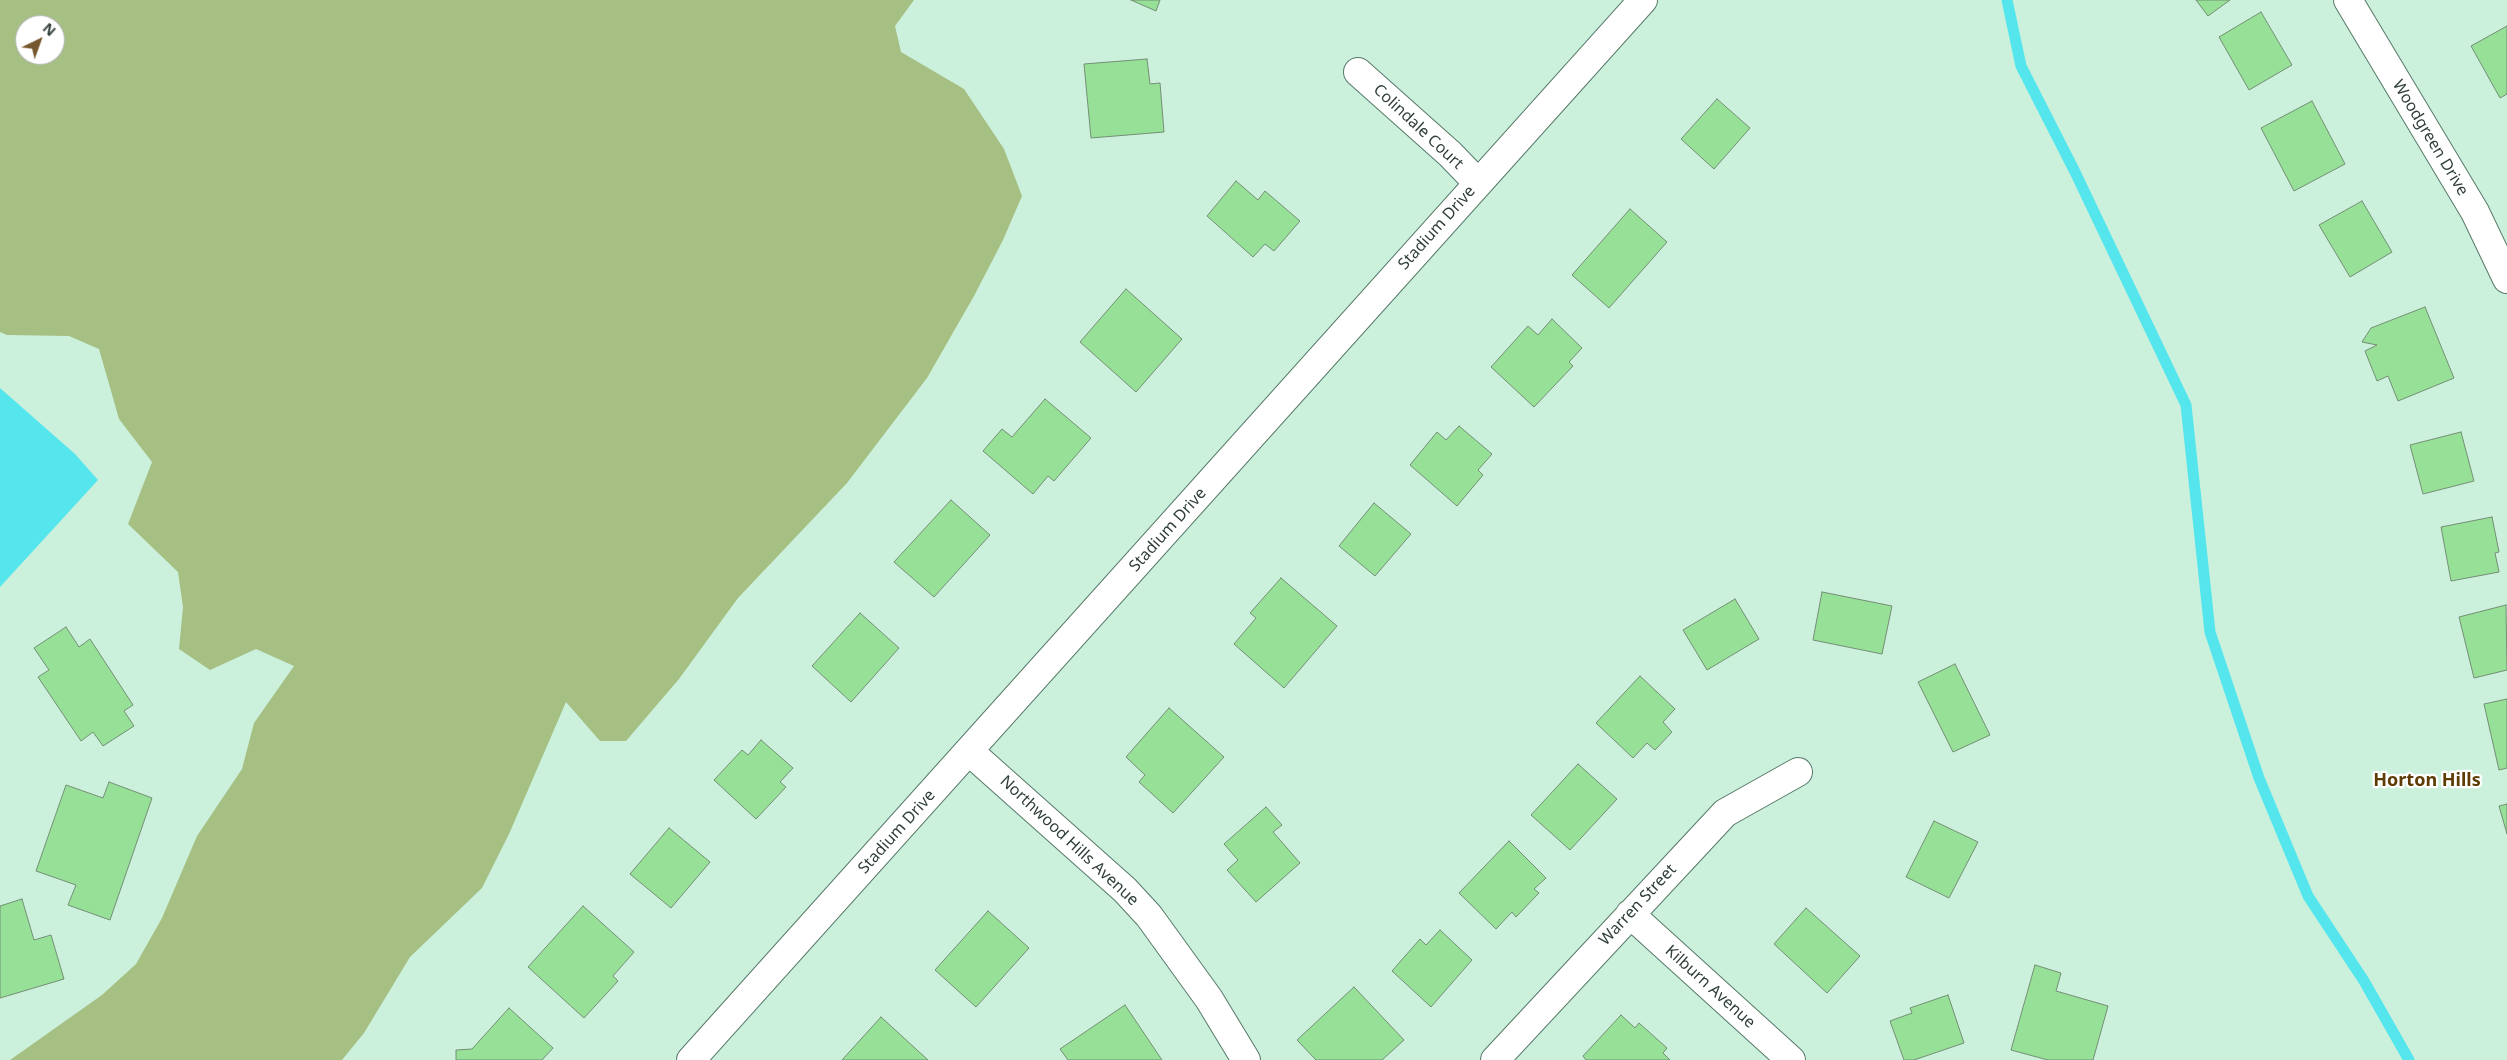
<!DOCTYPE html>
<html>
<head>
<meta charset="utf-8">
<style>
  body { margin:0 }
  #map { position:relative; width:2507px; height:1060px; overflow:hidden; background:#cbf1dd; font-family:"Noto Sans",sans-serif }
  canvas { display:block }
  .north { position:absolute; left:15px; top:15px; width:50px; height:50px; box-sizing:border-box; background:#fff; border:1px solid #acb2af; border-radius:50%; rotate:42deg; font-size:14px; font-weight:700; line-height:20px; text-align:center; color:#303f38 }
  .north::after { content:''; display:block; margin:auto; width:18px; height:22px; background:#77572d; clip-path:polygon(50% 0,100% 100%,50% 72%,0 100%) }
</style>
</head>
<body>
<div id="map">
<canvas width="2507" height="1060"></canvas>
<div class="north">N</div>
</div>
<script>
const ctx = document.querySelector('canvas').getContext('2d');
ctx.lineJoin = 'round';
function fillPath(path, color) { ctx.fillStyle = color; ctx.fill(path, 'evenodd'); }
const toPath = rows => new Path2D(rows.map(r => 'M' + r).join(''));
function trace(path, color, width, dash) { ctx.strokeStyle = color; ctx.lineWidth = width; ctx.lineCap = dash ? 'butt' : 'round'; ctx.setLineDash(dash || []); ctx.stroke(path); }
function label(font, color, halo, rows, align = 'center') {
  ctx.font = font + ' "Noto Sans",sans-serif'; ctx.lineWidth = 4.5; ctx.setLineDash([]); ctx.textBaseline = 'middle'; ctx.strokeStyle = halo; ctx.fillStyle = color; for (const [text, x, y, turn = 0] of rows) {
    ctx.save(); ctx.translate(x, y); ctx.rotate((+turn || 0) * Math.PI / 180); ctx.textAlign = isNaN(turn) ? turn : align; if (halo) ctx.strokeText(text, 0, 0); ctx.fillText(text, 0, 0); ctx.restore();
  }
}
const green = toPath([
  [0,0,914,0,895,26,901,52,964,89,1004,149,1022,196,1003,240,974,296,927,378,847,483,738,598,679,679,626,741,600,741,566,702,509,834,482,888,410,957,364,1033,342,1060,10,1060,102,995,136,964,162,918,197,836,242,769,254,723,294,666,256,649,210,670,179,649,183,607,178,572,128,524,152,462,119,419,99,349,69,336,7,335,0,332],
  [25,25,55,25,55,55,25,55]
]);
const water = toPath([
  [0,388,75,454,98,480,0,587]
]);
const stream = toPath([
  [2007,0,2021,66,2075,172,2186,405,2210,632,2259,778,2308,896,2364,981,2409,1060]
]);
const building = toPath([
  [1131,0,1160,0,1156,11,1131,0],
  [2196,0,2230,0,2208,16,2196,0],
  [2261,12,2292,65,2249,90,2219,37,2261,12],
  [2507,26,2507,94,2500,98,2471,46,2507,26],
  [1147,59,1150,84,1160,83,1164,132,1091,138,1084,64,1147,59],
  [1717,99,1750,128,1714,169,1681,139,1717,99],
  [2312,101,2345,164,2294,191,2261,128,2312,101],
  [1236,181,1258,200,1265,191,1300,221,1274,251,1265,244,1253,257,1207,216,1236,181],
  [2362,201,2392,252,2350,277,2319,225,2362,201],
  [1630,209,1667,242,1609,308,1572,275,1630,209],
  [1126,289,1182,339,1136,392,1080,342,1126,289],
  [2425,307,2454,378,2398,401,2388,376,2377,381,2365,351,2377,345,2362,342,2371,328,2425,307],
  [1552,319,1582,348,1569,362,1573,366,1534,407,1491,367,1528,326,1538,335,1552,319],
  [1045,399,1091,438,1054,481,1048,476,1033,494,983,451,1002,429,1012,437,1045,399],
  [1459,426,1492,454,1478,470,1483,475,1457,506,1410,465,1437,432,1446,440,1459,426],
  [2461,432,2474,481,2423,494,2410,445,2461,432],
  [951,500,990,535,934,597,894,562,951,500],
  [1374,503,1411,534,1375,576,1339,546,1374,503],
  [2492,517,2499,552,2495,553,2499,572,2451,581,2441,527,2492,517],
  [1281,578,1337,626,1284,688,1234,644,1256,618,1250,613,1281,578],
  [1822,592,1892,606,1882,654,1813,640,1822,592],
  [1735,599,1759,639,1707,670,1683,630,1735,599],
  [2506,605,2507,670,2474,678,2459,617,2506,605],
  [860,613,899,648,851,702,812,666,860,613],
  [66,627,79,647,90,639,133,705,124,711,134,726,103,746,93,732,81,741,38,677,49,670,34,648,66,627],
  [1955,664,1990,735,1953,752,1918,682,1955,664],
  [1640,676,1675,709,1663,722,1672,732,1655,750,1647,743,1633,758,1596,723,1640,676],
  [2507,699,2507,768,2499,770,2484,704,2507,699],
  [1169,708,1224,757,1173,813,1139,782,1145,775,1126,757,1169,708],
  [761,740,793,768,780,782,786,787,756,819,714,780,742,750,748,755,761,740],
  [1578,764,1617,799,1570,850,1531,815,1578,764],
  [109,782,152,798,110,920,68,905,76,885,36,871,66,785,103,798,109,782],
  [2507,804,2507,834,2499,806,2507,804],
  [1266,807,1282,825,1273,832,1300,863,1256,902,1227,870,1238,860,1224,844,1266,807],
  [1934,821,1978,842,1949,898,1906,877,1934,821],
  [669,828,710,862,671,908,630,874,669,828],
  [1509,841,1546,878,1534,889,1539,893,1516,917,1512,912,1496,929,1459,893,1509,841],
  [22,899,34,940,51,935,64,979,0,998,0,906,22,899],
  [583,906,634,952,613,976,618,981,584,1018,528,967,583,906],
  [1806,908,1860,956,1827,993,1774,944,1806,908],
  [988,911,1029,948,976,1007,935,970,988,911],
  [1440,930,1472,960,1431,1007,1392,971,1420,939,1426,945,1440,930],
  [2035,965,2061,973,2056,991,2108,1006,2093,1060,2048,1060,2011,1050,2035,965],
  [1354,987,1404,1040,1382,1060,1316,1060,1297,1040,1354,987],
  [1948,995,1964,1043,1914,1060,1904,1060,1890,1021,1912,1013,1910,1008,1948,995],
  [1125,1005,1162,1060,1068,1060,1060,1049,1125,1005],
  [509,1008,553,1048,542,1060,456,1060,456,1050,472,1049,509,1008],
  [1621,1015,1635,1028,1639,1023,1667,1048,1663,1053,1670,1060,1586,1060,1583,1056,1621,1015],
  [881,1017,928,1060,842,1060,881,1017]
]);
const minor = toPath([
  [2348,0,2475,212,2507,279],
  [1358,72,1450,154,1478,183],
  [970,752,1125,890,1149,916,1209,999,1246,1060],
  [1630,914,1791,1060],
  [691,1060,1643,0],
  [1495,1060,1725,813,1798,772]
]);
const streetNames = [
  ["Colindale Court",1418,127,43],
  ["Woodgreen Drive",2430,138,59],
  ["Stadium Drive",1437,228,-48],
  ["Stadium Drive",1168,530,-48],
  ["Stadium Drive",897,832,-48],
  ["Northwood Hills Avenue",1069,841,43],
  ["Warren Street",1638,905,-47],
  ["Kilburn Avenue",1710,987,42]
];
const neighbourhoodNames = [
  ["Horton Hills",2427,781]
];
fillPath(green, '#a6bf82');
fillPath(water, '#54e6ec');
trace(stream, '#54e6ec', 11);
fillPath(building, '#97e098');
trace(building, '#748e74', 1);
trace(minor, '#577968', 30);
trace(minor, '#fff', 28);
label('16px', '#303f38', '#fff', streetNames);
label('bold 18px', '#5d3b03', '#fff', neighbourhoodNames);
</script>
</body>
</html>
